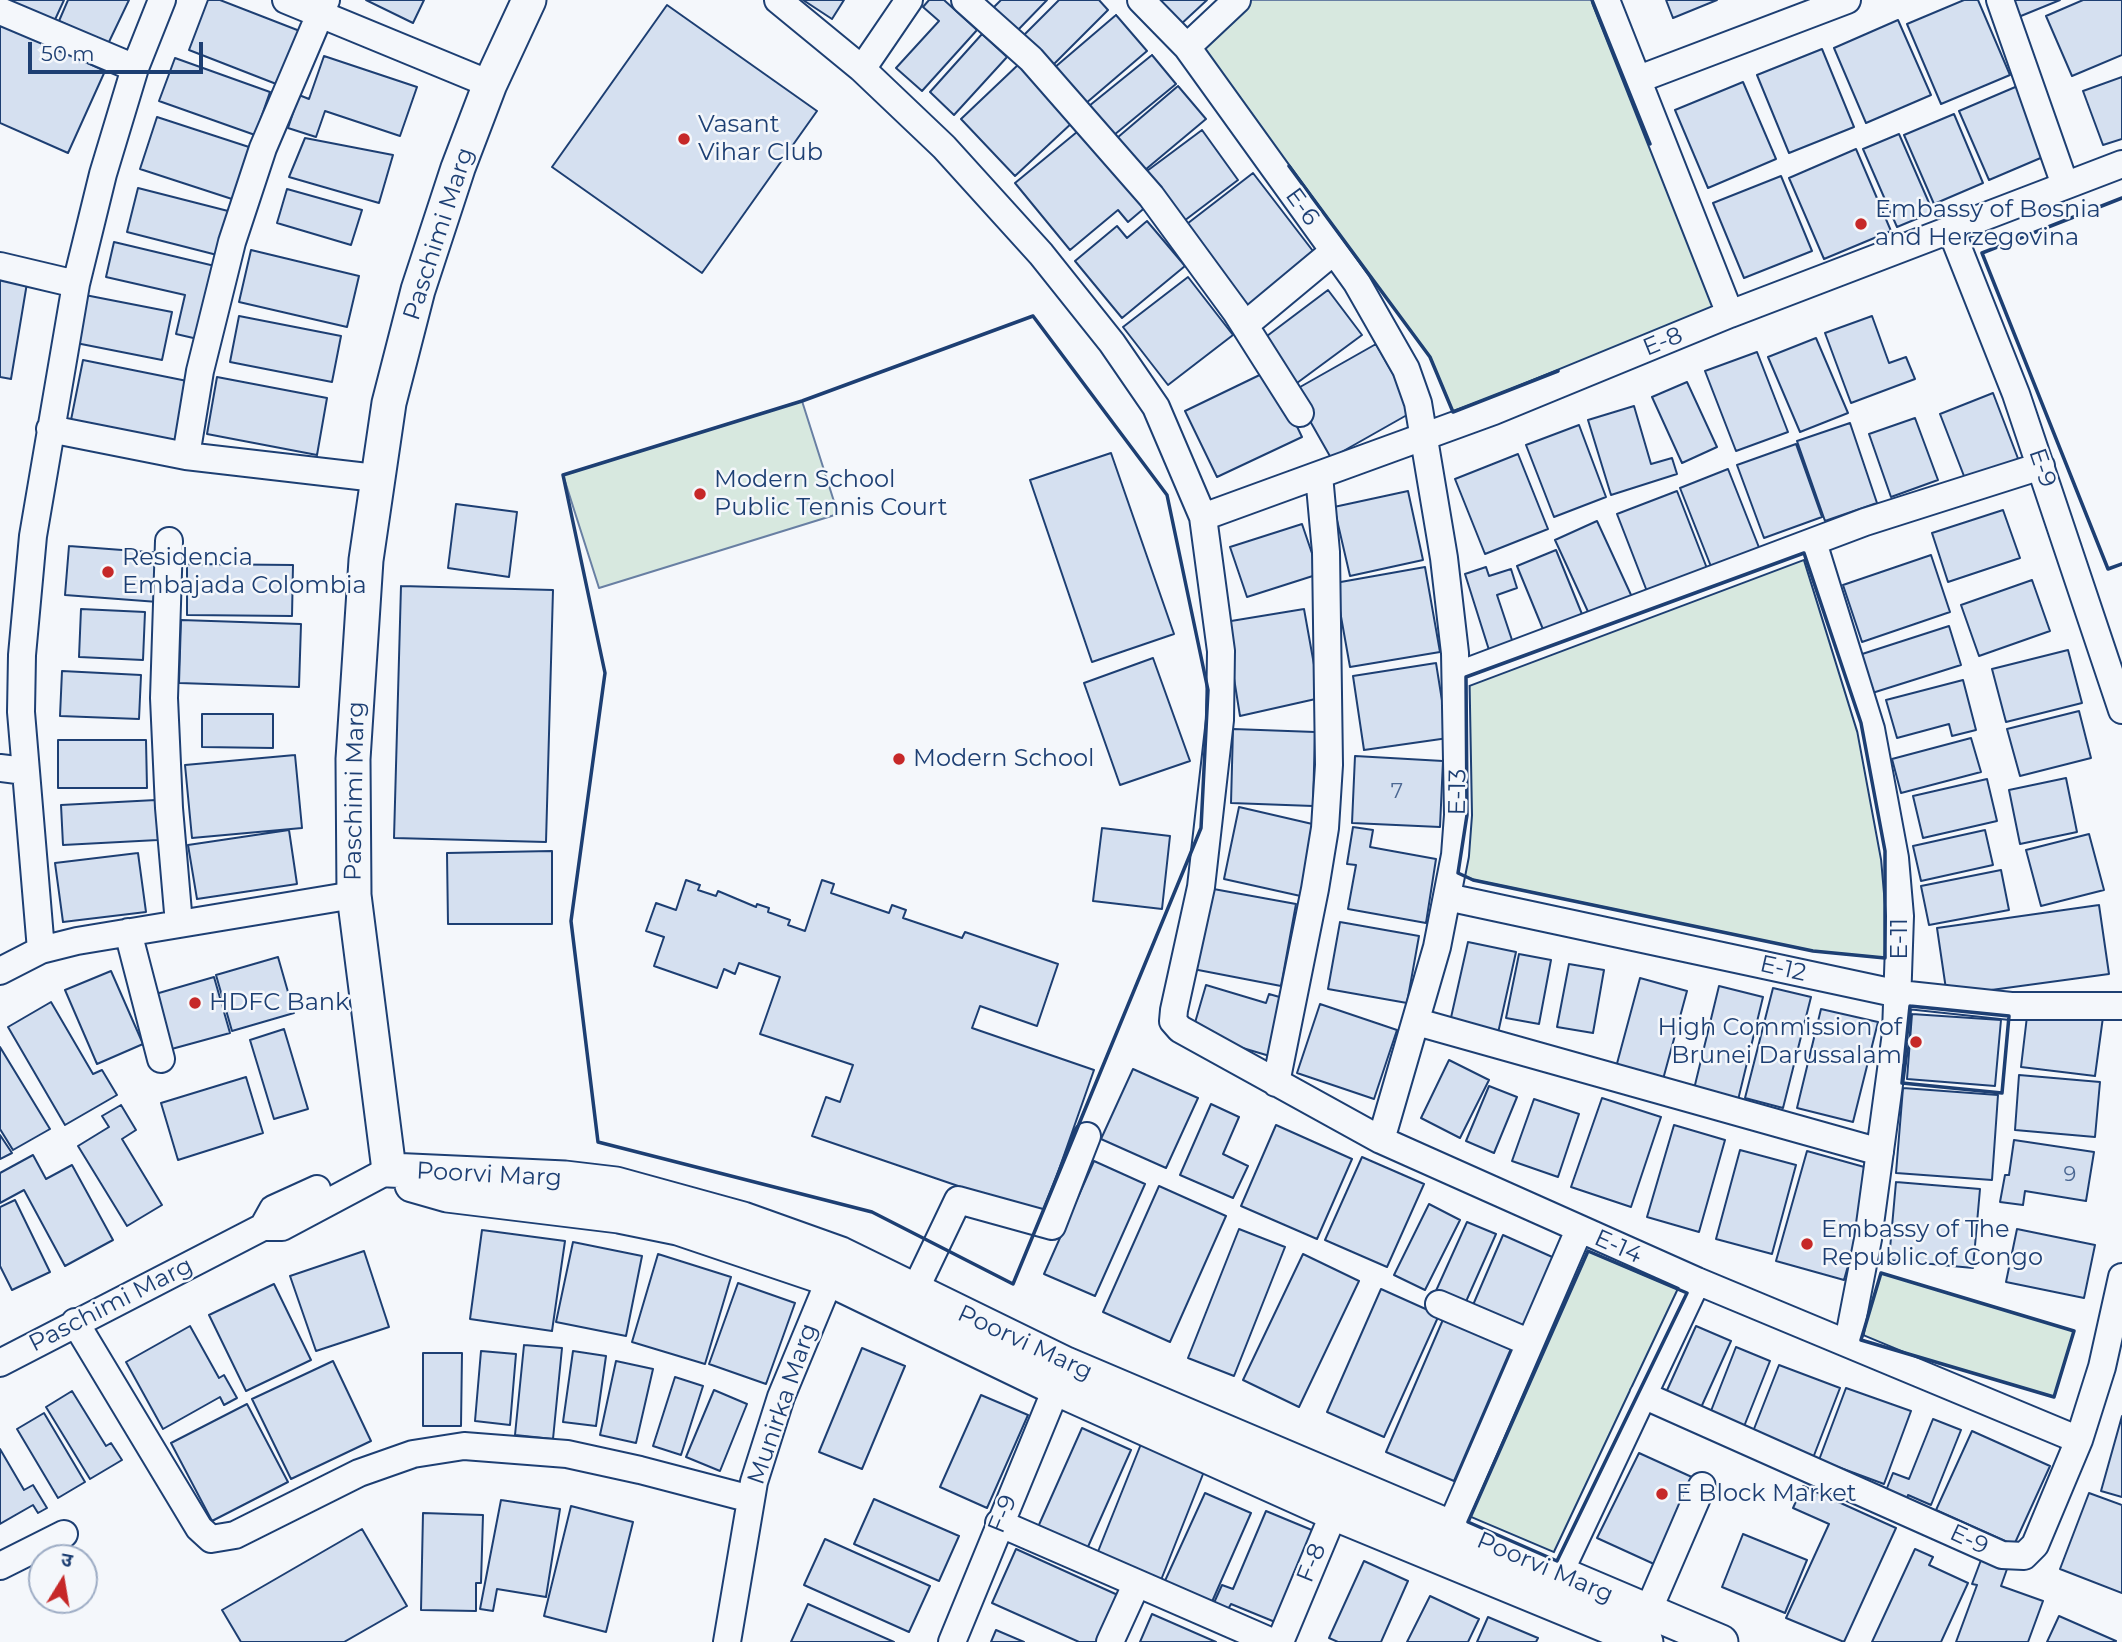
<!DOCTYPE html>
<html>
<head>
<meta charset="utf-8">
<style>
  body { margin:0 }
  #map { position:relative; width:2122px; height:1642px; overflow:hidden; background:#f4f7fb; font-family:Montserrat,"Noto Sans Devanagari",sans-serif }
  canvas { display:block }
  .north { position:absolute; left:28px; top:1544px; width:70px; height:70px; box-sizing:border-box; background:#f4f7fb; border:2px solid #9eadc5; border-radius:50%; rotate:11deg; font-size:19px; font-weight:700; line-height:28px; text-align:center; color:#1d3f73 }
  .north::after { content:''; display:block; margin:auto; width:24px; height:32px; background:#c62828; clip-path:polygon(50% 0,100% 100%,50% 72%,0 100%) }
  .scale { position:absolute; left:28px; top:42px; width:175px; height:32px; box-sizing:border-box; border:4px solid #1d3f73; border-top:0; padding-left:9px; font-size:21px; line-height:24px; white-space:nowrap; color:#1d3f73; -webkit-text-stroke:5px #f4f7fb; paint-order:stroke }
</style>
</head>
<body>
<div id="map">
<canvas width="2122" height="1642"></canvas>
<div class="north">उ</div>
<div class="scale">50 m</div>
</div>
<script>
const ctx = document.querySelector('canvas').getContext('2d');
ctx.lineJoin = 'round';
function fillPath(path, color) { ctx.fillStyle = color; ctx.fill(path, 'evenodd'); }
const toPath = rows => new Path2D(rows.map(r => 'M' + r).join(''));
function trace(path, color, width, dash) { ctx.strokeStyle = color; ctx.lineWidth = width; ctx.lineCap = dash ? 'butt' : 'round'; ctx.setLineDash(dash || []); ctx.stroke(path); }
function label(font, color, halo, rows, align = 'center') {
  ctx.font = font + ' Montserrat,sans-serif'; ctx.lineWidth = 5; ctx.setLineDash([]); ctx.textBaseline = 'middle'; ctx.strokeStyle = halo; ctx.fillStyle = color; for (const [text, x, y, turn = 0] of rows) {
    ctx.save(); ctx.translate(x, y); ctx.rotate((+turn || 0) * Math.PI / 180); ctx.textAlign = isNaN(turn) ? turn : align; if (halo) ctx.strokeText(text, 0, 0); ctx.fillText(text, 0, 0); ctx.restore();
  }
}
const green = toPath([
  [1248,0,1592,0,1716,308,1453,412,1430,357,1200,45,1248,0],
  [802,401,838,514,599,588,563,475,802,401],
  [1804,553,1861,723,1885,851,1885,958,1813,951,1474,880,1458,873,1466,677,1804,553],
  [1588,1251,1687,1293,1557,1561,1468,1522,1588,1251],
  [1881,1273,2074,1331,2054,1397,1861,1340,1881,1273]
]);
const building = toPath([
  [0,0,64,0,53,24,0,0],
  [68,0,129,0,108,44,59,21,68,0],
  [208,0,220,0,305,33,284,87,189,50,208,0],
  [366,0,424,0,413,23,366,0],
  [803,0,844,0,832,19,803,0],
  [929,0,944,0,977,30,922,91,896,68,939,21,923,7,929,0],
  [1001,0,1047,0,1017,31,993,8,1001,0],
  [1059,0,1099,0,1108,10,1050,68,1020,39,1059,0],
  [1155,0,1207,0,1179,26,1155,0],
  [1666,0,1717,0,1673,18,1666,0],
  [1964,0,1978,0,2010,75,1941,104,1907,24,1964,0],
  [2008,0,2060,0,2016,18,2008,0],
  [2083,0,2122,0,2122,55,2072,76,2046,16,2083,0],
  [667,5,817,111,702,273,552,167,667,5],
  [1116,15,1147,51,1085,104,1054,68,1116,15],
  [1898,20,1931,95,1866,123,1834,48,1898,20],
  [0,23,105,71,68,153,0,123,0,23],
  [982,34,1007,57,954,115,930,92,982,34],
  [1822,49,1854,127,1789,153,1757,75,1822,49],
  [1152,55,1176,84,1114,135,1089,106,1152,55],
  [324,56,417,87,400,136,325,111,316,137,288,128,299,95,309,99,324,56],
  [175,58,270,92,255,135,159,101,175,58],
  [1020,63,1074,121,1015,176,961,119,1020,63],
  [2122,77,2122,139,2103,145,2083,91,2122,77],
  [1743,82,1776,159,1708,188,1675,110,1743,82],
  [2020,85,2050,154,1989,180,1959,111,2020,85],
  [1178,86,1206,119,1145,170,1117,138,1178,86],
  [1954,114,1983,183,1934,204,1904,135,1954,114],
  [157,117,252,148,235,200,140,169,157,117],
  [1083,127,1148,205,1128,222,1118,210,1070,250,1015,183,1083,127],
  [1202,130,1238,180,1184,221,1147,171,1202,130],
  [1899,134,1933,212,1897,227,1863,149,1899,134],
  [305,138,393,155,379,203,289,177,305,138],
  [1856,149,1891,231,1824,259,1789,178,1856,149],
  [1253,173,1316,255,1246,309,1183,227,1253,173],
  [1781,176,1812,251,1744,278,1713,203,1781,176],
  [138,188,232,212,221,256,127,232,138,188],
  [287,189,362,210,351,245,277,223,287,189],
  [1147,221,1185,266,1122,318,1075,261,1117,226,1127,238,1147,221],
  [114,242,219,267,202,340,176,334,185,295,106,277,114,242],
  [251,250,359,276,347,327,239,302,251,250],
  [1188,277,1233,335,1168,385,1123,327,1188,277],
  [0,279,27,283,11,379,0,377,0,279],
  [1328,290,1362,335,1297,383,1263,339,1328,290],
  [85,295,172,312,162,360,76,343,85,295],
  [239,316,341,336,332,382,230,362,239,316],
  [1872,316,1889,363,1906,357,1915,379,1851,403,1825,333,1872,316],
  [1816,338,1848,413,1800,432,1768,357,1816,338],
  [1376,344,1414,411,1331,458,1293,391,1376,344],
  [1757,352,1788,432,1736,451,1705,371,1757,352],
  [83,360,192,382,180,442,71,420,83,360],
  [1270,370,1302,437,1217,477,1185,411,1270,370],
  [217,377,327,398,317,455,207,434,217,377],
  [1687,382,1717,447,1682,463,1652,397,1687,382],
  [1993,393,2022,469,1969,489,1940,414,1993,393],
  [1634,406,1651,464,1672,458,1677,474,1611,495,1588,420,1634,406],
  [1915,418,1938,480,1891,497,1869,434,1915,418],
  [1850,423,1877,503,1825,521,1797,441,1850,423],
  [1579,425,1606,497,1554,517,1526,445,1579,425],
  [1796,444,1822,517,1764,538,1737,465,1796,444],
  [1111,453,1174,634,1092,662,1030,480,1111,453],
  [1518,454,1548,529,1485,554,1455,479,1518,454],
  [1728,469,1760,550,1712,569,1680,488,1728,469],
  [1408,491,1423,560,1350,576,1334,507,1408,491],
  [1677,491,1708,571,1648,594,1617,514,1677,491],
  [456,504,517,512,509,577,448,568,456,504],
  [2003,510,2020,558,1948,582,1932,533,2003,510],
  [1597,521,1632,597,1590,616,1555,540,1597,521],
  [1302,524,1319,574,1247,597,1230,547,1302,524],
  [69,546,162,553,158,602,65,595,69,546],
  [1556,550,1586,624,1547,639,1517,566,1556,550],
  [1931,555,1950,612,1862,642,1843,585,1931,555],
  [187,564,293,565,292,616,187,615,187,564],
  [1425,567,1440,652,1350,667,1335,583,1425,567],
  [1486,567,1489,576,1511,569,1517,588,1497,595,1513,643,1489,650,1465,574,1486,567],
  [2032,580,2050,631,1979,656,1961,605,2032,580],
  [401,586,553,590,546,842,394,838,401,586],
  [81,609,145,612,143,660,79,657,81,609],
  [1304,609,1320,698,1240,716,1225,622,1304,609],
  [181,620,301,624,299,687,179,683,181,620],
  [1949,626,1961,665,1869,694,1856,656,1949,626],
  [2068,650,2082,703,2006,722,1992,669,2068,650],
  [1153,658,1190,761,1120,785,1084,683,1153,658],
  [1436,663,1448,738,1364,750,1353,676,1436,663],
  [62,671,141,675,139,719,60,716,62,671],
  [1963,680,1976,730,1952,736,1949,724,1897,738,1886,700,1963,680],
  [2079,711,2091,758,2020,776,2007,729,2079,711],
  [202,714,273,714,273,748,202,747,202,714],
  [1233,729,1315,732,1313,806,1231,803,1233,729],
  [1971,738,1981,772,1901,793,1892,759,1971,738],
  [58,740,146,740,147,788,58,788,58,740],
  [295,755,302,828,192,838,185,765,295,755],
  [1355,756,1443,761,1440,827,1352,823,1355,756],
  [2066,778,2077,832,2020,844,2009,790,2066,778],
  [1987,779,1997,821,1923,838,1913,796,1987,779],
  [156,800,158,840,63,845,61,805,156,800],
  [1239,807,1321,826,1305,897,1224,879,1239,807],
  [1353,827,1373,830,1370,847,1436,859,1426,923,1348,909,1356,865,1347,864,1353,827],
  [1102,828,1170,836,1162,909,1093,901,1102,828],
  [289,830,297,884,197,899,188,845,289,830],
  [1985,830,1993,865,1921,881,1913,846,1985,830],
  [2089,834,2104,890,2041,906,2026,850,2089,834],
  [552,851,552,924,448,924,447,853,552,851],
  [138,853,146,912,63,922,55,863,138,853],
  [2001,870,2009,910,1929,925,1921,886,2001,870],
  [686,880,700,885,698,890,716,896,718,891,756,907,757,904,769,908,768,912,790,920,788,925,805,931,822,880,834,884,831,893,889,913,892,905,906,910,903,918,962,938,965,932,1058,964,1037,1026,980,1006,972,1028,1094,1070,1043,1215,812,1136,826,1097,840,1102,853,1065,760,1034,780,977,739,963,735,974,724,969,717,988,654,966,664,937,646,931,656,903,676,910,686,880],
  [1208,888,1296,904,1281,986,1193,969,1208,888],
  [2099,905,2109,974,1947,996,1937,928,2099,905],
  [1340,922,1419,936,1407,1003,1328,989,1340,922],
  [1468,942,1516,952,1498,1033,1450,1022,1468,942],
  [1519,954,1551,960,1539,1024,1506,1018,1519,954],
  [278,957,294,1013,232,1031,216,975,278,957],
  [1569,964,1604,970,1593,1033,1557,1027,1569,964],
  [111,971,143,1044,97,1064,65,990,111,971],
  [214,977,230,1033,168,1050,152,995,214,977],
  [1640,978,1687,991,1662,1083,1615,1071,1640,978],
  [1206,985,1266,1003,1269,994,1290,1000,1273,1057,1192,1033,1206,985],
  [1719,986,1763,997,1738,1100,1694,1089,1719,986],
  [1773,988,1811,997,1783,1108,1745,1098,1773,988],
  [51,1002,93,1074,102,1070,117,1095,65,1125,8,1027,51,1002],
  [1320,1004,1397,1030,1374,1099,1297,1073,1320,1004],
  [2028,1008,2103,1017,2095,1076,2021,1067,2028,1008],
  [1821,1009,1878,1022,1853,1122,1797,1108,1821,1009],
  [1912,1014,2001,1020,1995,1086,1907,1079,1912,1014],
  [284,1029,308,1109,274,1119,250,1040,284,1029],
  [0,1047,50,1129,13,1150,0,1129,0,1047],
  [1449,1060,1489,1080,1460,1138,1421,1118,1449,1060],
  [1133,1069,1198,1098,1166,1168,1101,1139,1133,1069],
  [2019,1075,2100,1082,2095,1137,2015,1130,2019,1075],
  [246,1077,263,1133,178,1160,161,1103,246,1077],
  [1489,1086,1517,1097,1494,1153,1466,1141,1489,1086],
  [1903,1088,1998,1095,1992,1180,1896,1173,1903,1088],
  [1602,1098,1661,1117,1631,1207,1571,1187,1602,1098],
  [1534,1099,1579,1114,1558,1177,1512,1161,1534,1099],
  [1211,1104,1239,1117,1223,1154,1248,1166,1233,1198,1180,1175,1211,1104],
  [121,1105,136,1130,122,1139,162,1205,127,1226,78,1146,109,1127,102,1116,121,1105],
  [1276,1125,1352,1159,1317,1239,1241,1206,1276,1125],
  [1674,1125,1725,1140,1699,1232,1647,1217,1674,1125],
  [0,1135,12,1153,0,1159,0,1135],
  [2014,1140,2094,1152,2086,1201,2025,1191,2023,1205,2000,1202,2005,1175,2009,1175,2014,1140],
  [1740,1150,1796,1165,1772,1254,1716,1239,1740,1150],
  [1807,1151,1875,1170,1844,1280,1776,1261,1807,1151],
  [33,1155,46,1179,72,1165,113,1240,65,1266,24,1190,0,1203,0,1173,33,1155],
  [1362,1157,1424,1184,1387,1267,1325,1240,1362,1157],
  [1094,1161,1145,1184,1095,1296,1044,1274,1094,1161],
  [1896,1182,1980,1189,1973,1268,1889,1260,1896,1182],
  [1159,1186,1226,1216,1170,1342,1103,1312,1159,1186],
  [15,1200,50,1272,12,1290,0,1266,0,1207,15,1200],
  [1429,1204,1460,1220,1425,1290,1394,1275,1429,1204],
  [1467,1222,1496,1234,1464,1306,1435,1293,1467,1222],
  [1239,1229,1285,1247,1234,1376,1188,1358,1239,1229],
  [2017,1229,2095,1245,2084,1298,2006,1282,2017,1229],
  [482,1230,565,1241,552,1331,470,1319,482,1230],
  [1503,1235,1559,1260,1526,1336,1470,1312,1503,1235],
  [573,1242,642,1256,626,1336,556,1322,573,1242],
  [364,1251,389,1327,316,1351,290,1276,364,1251],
  [658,1254,731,1277,705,1364,632,1342,658,1254],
  [1303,1254,1359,1281,1299,1407,1243,1380,1303,1254],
  [738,1283,795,1303,766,1384,709,1364,738,1283],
  [274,1284,311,1360,246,1391,209,1315,274,1284],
  [1381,1289,1439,1315,1384,1437,1327,1412,1381,1289],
  [1445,1315,1513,1344,1454,1481,1386,1452,1445,1315],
  [190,1326,219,1378,224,1375,237,1398,224,1405,220,1397,163,1429,126,1362,190,1326],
  [1696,1326,1731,1341,1699,1412,1664,1397,1696,1326],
  [524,1345,562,1348,553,1439,515,1435,524,1345],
  [1736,1347,1770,1361,1743,1429,1709,1416,1736,1347],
  [862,1348,905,1366,862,1469,819,1452,862,1348],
  [481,1351,516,1354,510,1425,475,1421,481,1351],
  [573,1351,606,1356,596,1426,563,1422,573,1351],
  [423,1353,462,1353,461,1426,423,1426,423,1353],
  [333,1361,371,1441,291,1479,252,1399,333,1361],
  [616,1361,653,1369,636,1443,600,1435,616,1361],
  [1779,1365,1840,1388,1813,1458,1752,1434,1779,1365],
  [675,1377,703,1386,681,1455,653,1446,675,1377],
  [1846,1388,1911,1411,1884,1484,1819,1460,1846,1388],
  [714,1390,747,1404,720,1471,686,1457,714,1390],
  [72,1391,106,1446,111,1443,122,1460,90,1479,46,1407,72,1391],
  [981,1395,1028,1415,987,1508,940,1487,981,1395],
  [247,1404,288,1482,212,1521,171,1443,247,1404],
  [44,1413,85,1482,58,1498,17,1429,44,1413],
  [2122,1416,2122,1497,2101,1491,2122,1416],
  [1933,1419,1961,1430,1931,1505,1908,1495,1906,1502,1885,1493,1893,1473,1909,1479,1933,1419],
  [1082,1428,1131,1450,1083,1558,1034,1536,1082,1428],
  [1972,1431,2050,1466,2014,1545,1936,1510,1972,1431],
  [1143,1439,1207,1464,1161,1580,1097,1554,1143,1439],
  [0,1449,24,1490,33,1485,47,1508,38,1513,33,1505,0,1524,0,1449],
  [1639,1453,1694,1478,1654,1564,1597,1538,1639,1453],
  [1803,1486,1896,1528,1844,1642,1786,1618,1829,1524,1793,1508,1803,1486],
  [1205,1493,1251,1513,1211,1604,1164,1583,1205,1493],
  [2089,1493,2122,1505,2122,1593,2060,1569,2089,1493],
  [874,1499,959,1536,939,1581,854,1544,874,1499],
  [501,1500,560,1509,546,1597,497,1589,493,1611,480,1609,501,1500],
  [571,1506,633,1522,606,1632,544,1616,571,1506],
  [1266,1511,1319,1533,1280,1624,1231,1604,1227,1611,1213,1605,1222,1585,1233,1589,1266,1511],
  [423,1513,483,1515,481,1583,476,1583,476,1611,421,1610,423,1513],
  [362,1529,407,1606,344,1642,241,1642,222,1610,362,1529],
  [1743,1534,1807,1560,1785,1613,1722,1587,1743,1534],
  [825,1539,930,1586,909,1632,804,1585,825,1539],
  [1016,1549,1120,1596,1099,1642,1079,1642,992,1603,1016,1549],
  [1915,1549,1933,1557,1929,1565,1968,1583,1941,1642,1872,1642,1915,1549],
  [1981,1560,2007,1569,2001,1586,2043,1601,2028,1642,1956,1642,1977,1585,1972,1584,1981,1560],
  [1364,1561,1408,1581,1381,1642,1338,1642,1329,1638,1364,1561],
  [1430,1596,1479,1619,1468,1642,1407,1642,1430,1596],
  [808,1604,894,1642,791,1642,808,1604],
  [1152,1614,1216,1642,1140,1642,1152,1614],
  [2059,1616,2116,1641,2115,1642,2047,1642,2059,1616],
  [1488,1617,1538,1638,1536,1642,1477,1642,1488,1617],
  [996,1630,1024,1642,991,1642,996,1630]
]);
const minor = toPath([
  [286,0,490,84],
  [778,0,862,69,944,147,1041,254,1112,343,1156,407,1203,517,1221,651,1220,720,1201,887,1174,1010,1173,1021,1180,1029,1381,1140,1697,1281,2079,1440],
  [965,0,1031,59,1151,196,1236,312,1300,413],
  [1141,0,1187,47,1357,283,1406,369,1418,403,1444,558,1455,653,1458,815,1455,855,1437,947,1381,1140],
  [1606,0,1730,314],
  [2000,0,2065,185],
  [0,11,135,68],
  [1187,47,1237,0],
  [862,69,909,0],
  [1639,79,1847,0],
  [1951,230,2016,394,2122,710],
  [0,266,76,284],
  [1245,325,1334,251],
  [50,429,186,456,376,478],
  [186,456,200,371,232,242,263,148,326,0],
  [1203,517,1494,411,1730,314,2122,164],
  [169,541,164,698,169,808,179,924],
  [1813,542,1871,729,1895,858,1900,916,1896,1033,1868,1239,1848,1342],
  [1456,676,1865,522,2041,466],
  [0,768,25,771],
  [1447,897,1899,994,2011,1006,2122,1006],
  [128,932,161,1059],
  [41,950,21,712,22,655,33,536,76,284,103,174,135,68,162,0],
  [0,971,41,950,77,941,354,895],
  [1417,1022,1880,1152],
  [1276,1083,1315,889,1325,828,1329,765,1326,552,1319,475],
  [263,1227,273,1209,317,1189],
  [915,1290,958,1200,1052,1226,1087,1136],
  [1439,1304,1528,1342],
  [75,1322,199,1528,211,1539,235,1535,359,1473,413,1454,464,1446,567,1454,640,1470,751,1499],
  [0,1363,263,1227,282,1227,389,1170],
  [1643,1395,2002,1555,2024,1556,2035,1545,2079,1440,2102,1367,2122,1277],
  [999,1523,1272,1642],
  [1450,1528,1579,1230],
  [0,1566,64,1534],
  [1559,1574,1697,1281],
  [1648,1611,1702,1486],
  [727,1642,754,1482,781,1397,837,1262],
  [952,1642,1063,1372],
  [1110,1642,1136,1585],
  [1280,1642,1341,1496]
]);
const major = toPath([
  [389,1170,565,1178,616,1184,743,1219,841,1254,1066,1364,1721,1642],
  [389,1170,354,895,353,759,366,560,389,403,418,290,458,168,490,84,529,0],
  [412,1185,447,1195,619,1216,678,1228,829,1279,1055,1388,1333,1513,1646,1642]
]);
const wall = toPath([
  [1592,0,1650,144],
  [1289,166,1430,357,1453,412,1558,371],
  [2122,198,1982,253,2108,569,2122,564],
  [1033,316,1167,495,1208,690,1201,828,1013,1284,872,1212,598,1142,571,921,605,673,563,475,802,401,1033,316],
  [1804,553,1861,723,1885,851,1885,958,1813,951,1473,880,1458,873,1467,815,1466,677,1804,553],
  [1910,1006,2009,1016,2002,1093,1902,1083,1910,1006],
  [1588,1251,1687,1293,1557,1561,1468,1522,1588,1251],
  [1881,1273,2074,1331,2054,1397,1861,1340,1881,1273]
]);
const markers = [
  [684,139,7,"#c62828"],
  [1861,224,7,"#c62828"],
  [700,494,7,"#c62828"],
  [108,572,7,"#c62828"],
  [899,759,7,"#c62828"],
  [195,1003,7,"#c62828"],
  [1916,1042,7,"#c62828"],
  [1807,1244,7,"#c62828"],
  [1662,1494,7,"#c62828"]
];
const numberNames = [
  ["7",1397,792],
  ["9",2070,1175]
];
const poiNames = [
  ["Vasant",698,125],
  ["Vihar Club",698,153],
  ["Embassy of Bosnia",1875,210],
  ["and Herzegovina",1875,238],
  ["Modern School",714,480],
  ["Public Tennis Court",714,508],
  ["Residencia",122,558],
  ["Embajada Colombia",122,586],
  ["Modern School",913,759],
  ["HDFC Bank",209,1003],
  ["High Commission of",1902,1028,"right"],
  ["Brunei Darussalam",1902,1056,"right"],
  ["Embassy of The",1821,1230],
  ["Republic of Congo",1821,1258],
  ["E Block Market",1676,1494]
];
const streetNames = [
  ["E-6",1302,207,54],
  ["Paschimi Marg",439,234,-72],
  ["E-8",1663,342,-22],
  ["E-9",2042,468,71],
  ["Paschimi Marg",355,791,-89],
  ["E-13",1458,792,-89],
  ["E-11",1900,939,-90],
  ["E-12",1783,969,13],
  ["Poorvi Marg",489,1175,3],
  ["E-14",1618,1247,24],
  ["Paschimi Marg",111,1305,-27],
  ["Poorvi Marg",1025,1343,25],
  ["Munirka Marg",783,1404,-71],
  ["F-9",1003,1514,-68],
  ["E-9",1969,1540,25],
  ["F-8",1312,1563,-68],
  ["Poorvi Marg",1545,1568,23]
];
fillPath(green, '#d7e8df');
trace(green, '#687fa3', 2);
fillPath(building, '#d5e0f0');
trace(building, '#1d3f73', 2);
trace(minor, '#1d3f73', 30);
trace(major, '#1d3f73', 37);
trace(minor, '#f4f7fb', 26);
trace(major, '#f4f7fb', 33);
trace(wall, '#1d3f73', 3.5);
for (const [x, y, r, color] of markers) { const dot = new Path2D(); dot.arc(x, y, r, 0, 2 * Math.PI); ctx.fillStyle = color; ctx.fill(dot); trace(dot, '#f4f7fb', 2.5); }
label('21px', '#4b6792', null, numberNames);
label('24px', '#1d3f73', '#f4f7fb', poiNames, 'left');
label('24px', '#1d3f73', '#f4f7fb', streetNames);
</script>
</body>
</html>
